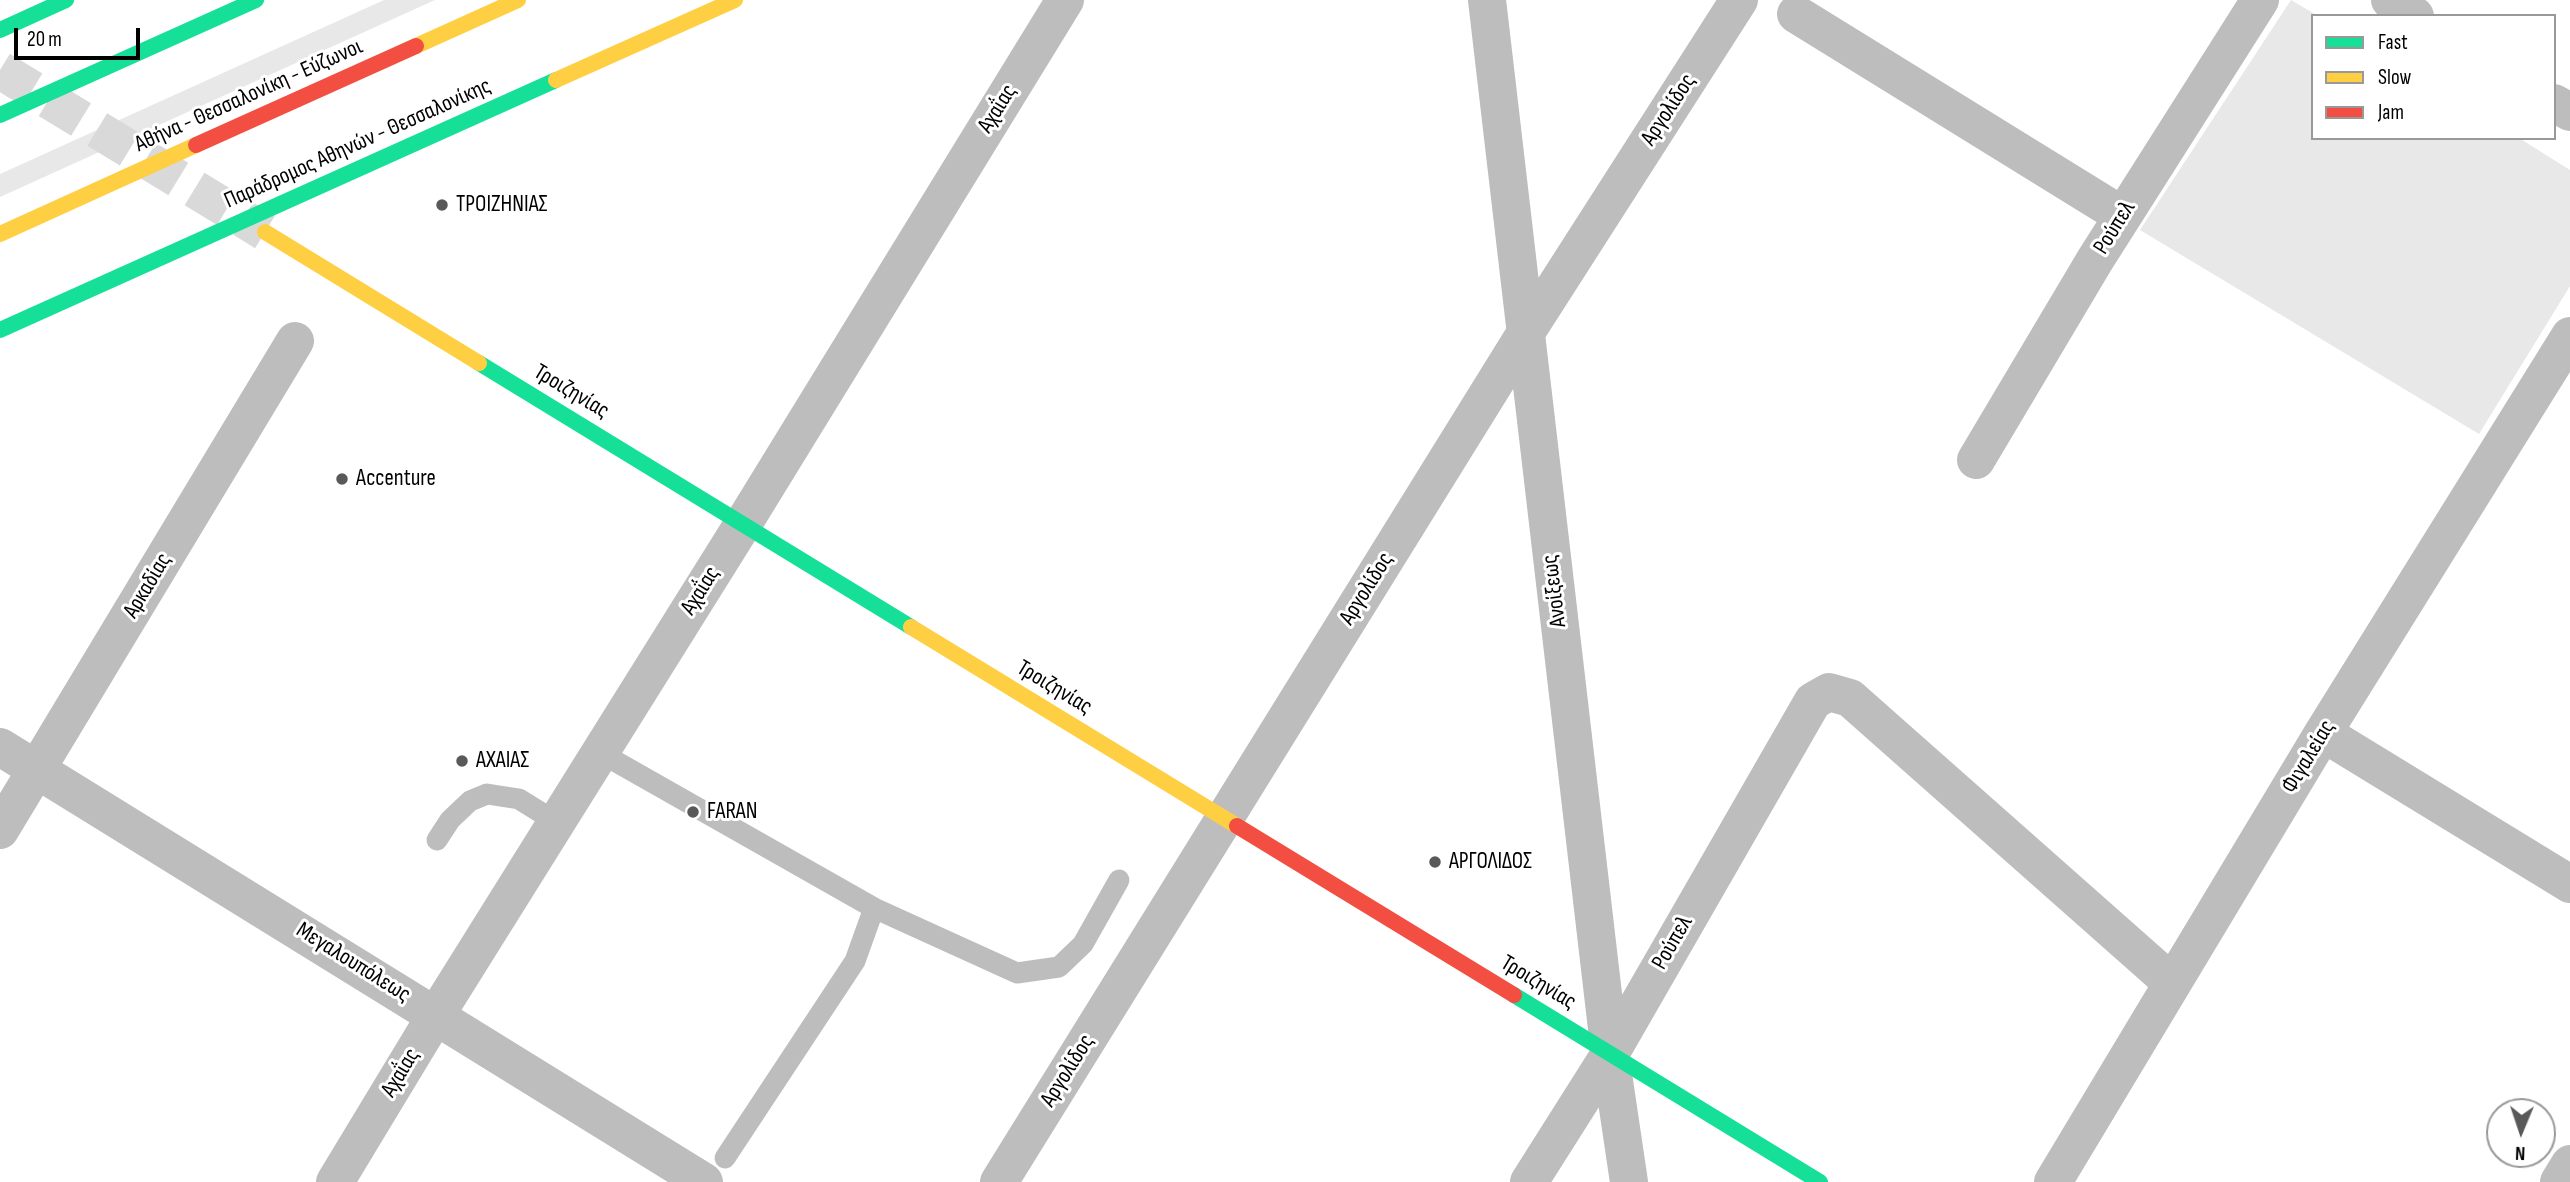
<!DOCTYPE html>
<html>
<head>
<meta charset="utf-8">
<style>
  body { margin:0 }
  #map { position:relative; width:2570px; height:1182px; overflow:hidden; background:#fff; font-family:"Sofia Sans Condensed",sans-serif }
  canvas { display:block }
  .legend { position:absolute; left:2311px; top:14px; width:245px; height:126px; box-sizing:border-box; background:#fff; border:2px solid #999; margin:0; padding:9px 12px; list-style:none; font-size:21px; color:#000 }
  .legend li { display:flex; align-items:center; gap:14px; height:35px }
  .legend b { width:35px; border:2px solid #999 }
  .north { position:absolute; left:2486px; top:1098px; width:70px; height:70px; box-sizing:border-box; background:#fff; border:2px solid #999; border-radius:50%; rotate:182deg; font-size:19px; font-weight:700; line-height:28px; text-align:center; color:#000 }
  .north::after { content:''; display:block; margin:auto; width:24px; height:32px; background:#595959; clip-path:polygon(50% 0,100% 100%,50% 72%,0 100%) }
  .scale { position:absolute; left:14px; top:28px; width:126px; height:32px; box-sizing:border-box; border:4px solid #000; border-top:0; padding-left:9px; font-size:21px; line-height:24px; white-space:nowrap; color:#000; -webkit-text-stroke:5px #fff; paint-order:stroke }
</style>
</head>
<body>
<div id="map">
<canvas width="2570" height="1182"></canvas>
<ul class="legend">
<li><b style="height:9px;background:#16e098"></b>Fast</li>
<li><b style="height:9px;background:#ffcf43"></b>Slow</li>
<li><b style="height:9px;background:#f24e42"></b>Jam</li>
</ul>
<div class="north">N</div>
<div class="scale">20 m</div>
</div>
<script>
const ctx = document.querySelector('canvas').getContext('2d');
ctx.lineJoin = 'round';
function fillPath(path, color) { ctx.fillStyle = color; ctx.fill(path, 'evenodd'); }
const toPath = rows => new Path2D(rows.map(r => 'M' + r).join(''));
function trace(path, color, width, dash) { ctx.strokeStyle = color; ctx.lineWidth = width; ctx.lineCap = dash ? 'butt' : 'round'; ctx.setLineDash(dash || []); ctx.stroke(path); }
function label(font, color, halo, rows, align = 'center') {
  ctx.font = font + ' "Sofia Sans Condensed",sans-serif'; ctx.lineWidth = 6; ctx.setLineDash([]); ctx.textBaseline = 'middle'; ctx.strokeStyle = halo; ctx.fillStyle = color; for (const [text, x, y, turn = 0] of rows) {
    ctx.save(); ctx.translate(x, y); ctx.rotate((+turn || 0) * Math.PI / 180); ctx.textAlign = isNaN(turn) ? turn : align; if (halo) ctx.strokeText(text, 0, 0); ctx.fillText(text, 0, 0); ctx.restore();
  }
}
const green = toPath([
  [384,0,435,0,0,197,0,174],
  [2291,0,2318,16,2313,16,2313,138,2519,138,2570,170,2570,286,2479,434,2140,230]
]);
const secondaryTunnel = toPath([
  [0,70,265,232]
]);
const lane = toPath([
  [599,752,874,908,855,961,725,1158],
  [437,840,450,820,470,801,487,794,519,799,556,822],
  [874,908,1017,973,1059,967,1083,944,1119,880]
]);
const street = toPath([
  [1487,0,1610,1054,1629,1182],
  [2390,0,2415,16],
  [1796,14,2123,216],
  [2554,103,2570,112],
  [1976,460,2095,260,2260,0],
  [2323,733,2570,884],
  [0,747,704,1182],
  [0,830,295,341],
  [335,1182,436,1015,743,524,1065,0],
  [999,1182,1525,334,1739,0],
  [1529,1182,1610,1054,1813,701,1829,692,1850,698,2171,982],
  [2053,1182,2323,733,2570,336],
  [2559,1182,2570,1164]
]);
const fast = toPath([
  [0,30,66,0],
  [0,115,256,0],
  [0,330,556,80],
  [479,363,911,627],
  [1514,995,1820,1182]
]);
const slow = toPath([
  [416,46,518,0],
  [556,80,735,0],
  [265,232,479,363],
  [0,234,196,145],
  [911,627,1237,826]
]);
const jam = toPath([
  [196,145,416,46],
  [1237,826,1514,995]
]);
const markers = [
  [442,205,7,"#595959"],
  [342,479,7,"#595959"],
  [462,761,7,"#595959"],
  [693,812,7,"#595959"],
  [1435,862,7,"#595959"]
];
const streetNames = [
  ["Αθήνα - Θεσσαλονίκη - Εύζωνοι",249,96,-24],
  ["Αχαΐας",998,109,-58],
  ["Αργολίδος",1669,110,-57],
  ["Παράδρομος Αθηνών - Θεσσαλονίκης",358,144,-24],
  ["Ρούπελ",2115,228,-58],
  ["Τροιζηνίας",571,392,31],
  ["Αρκαδίας",148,586,-59],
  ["Αργολίδος",1367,589,-58],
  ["Αχαΐας",701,591,-58],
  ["Ανοίξεως",1555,591,-97],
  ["Τροιζηνίας",1054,688,31],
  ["Φιγαλείας",2309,757,-59],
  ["Ρούπελ",1673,943,-60],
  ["Μεγαλουπόλεως",353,963,32],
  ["Τροιζηνίας",1538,983,31],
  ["Αργολίδος",1068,1071,-58],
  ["Αχαΐας",401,1073,-59]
];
const poiNames = [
  ["ΤΡΟΙΖΗΝΙΑΣ",456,205],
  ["Accenture",356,479],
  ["AXAΙΑΣ",476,761],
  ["FARAN",707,812],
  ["ΑΡΓΟΛΙΔΟΣ",1449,862]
];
fillPath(green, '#e8e8e8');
trace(secondaryTunnel, '#d9d9d9', 38, [38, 19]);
trace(lane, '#bdbdbd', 21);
trace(street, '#bdbdbd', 38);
trace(fast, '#16e098', 16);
trace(slow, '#ffcf43', 16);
trace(jam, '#f24e42', 16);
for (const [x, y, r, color] of markers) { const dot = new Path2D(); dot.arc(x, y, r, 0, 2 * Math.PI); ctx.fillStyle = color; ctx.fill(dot); trace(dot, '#fff', 2.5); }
label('23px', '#000', '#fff', streetNames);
label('23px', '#000', '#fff', poiNames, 'left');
</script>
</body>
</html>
